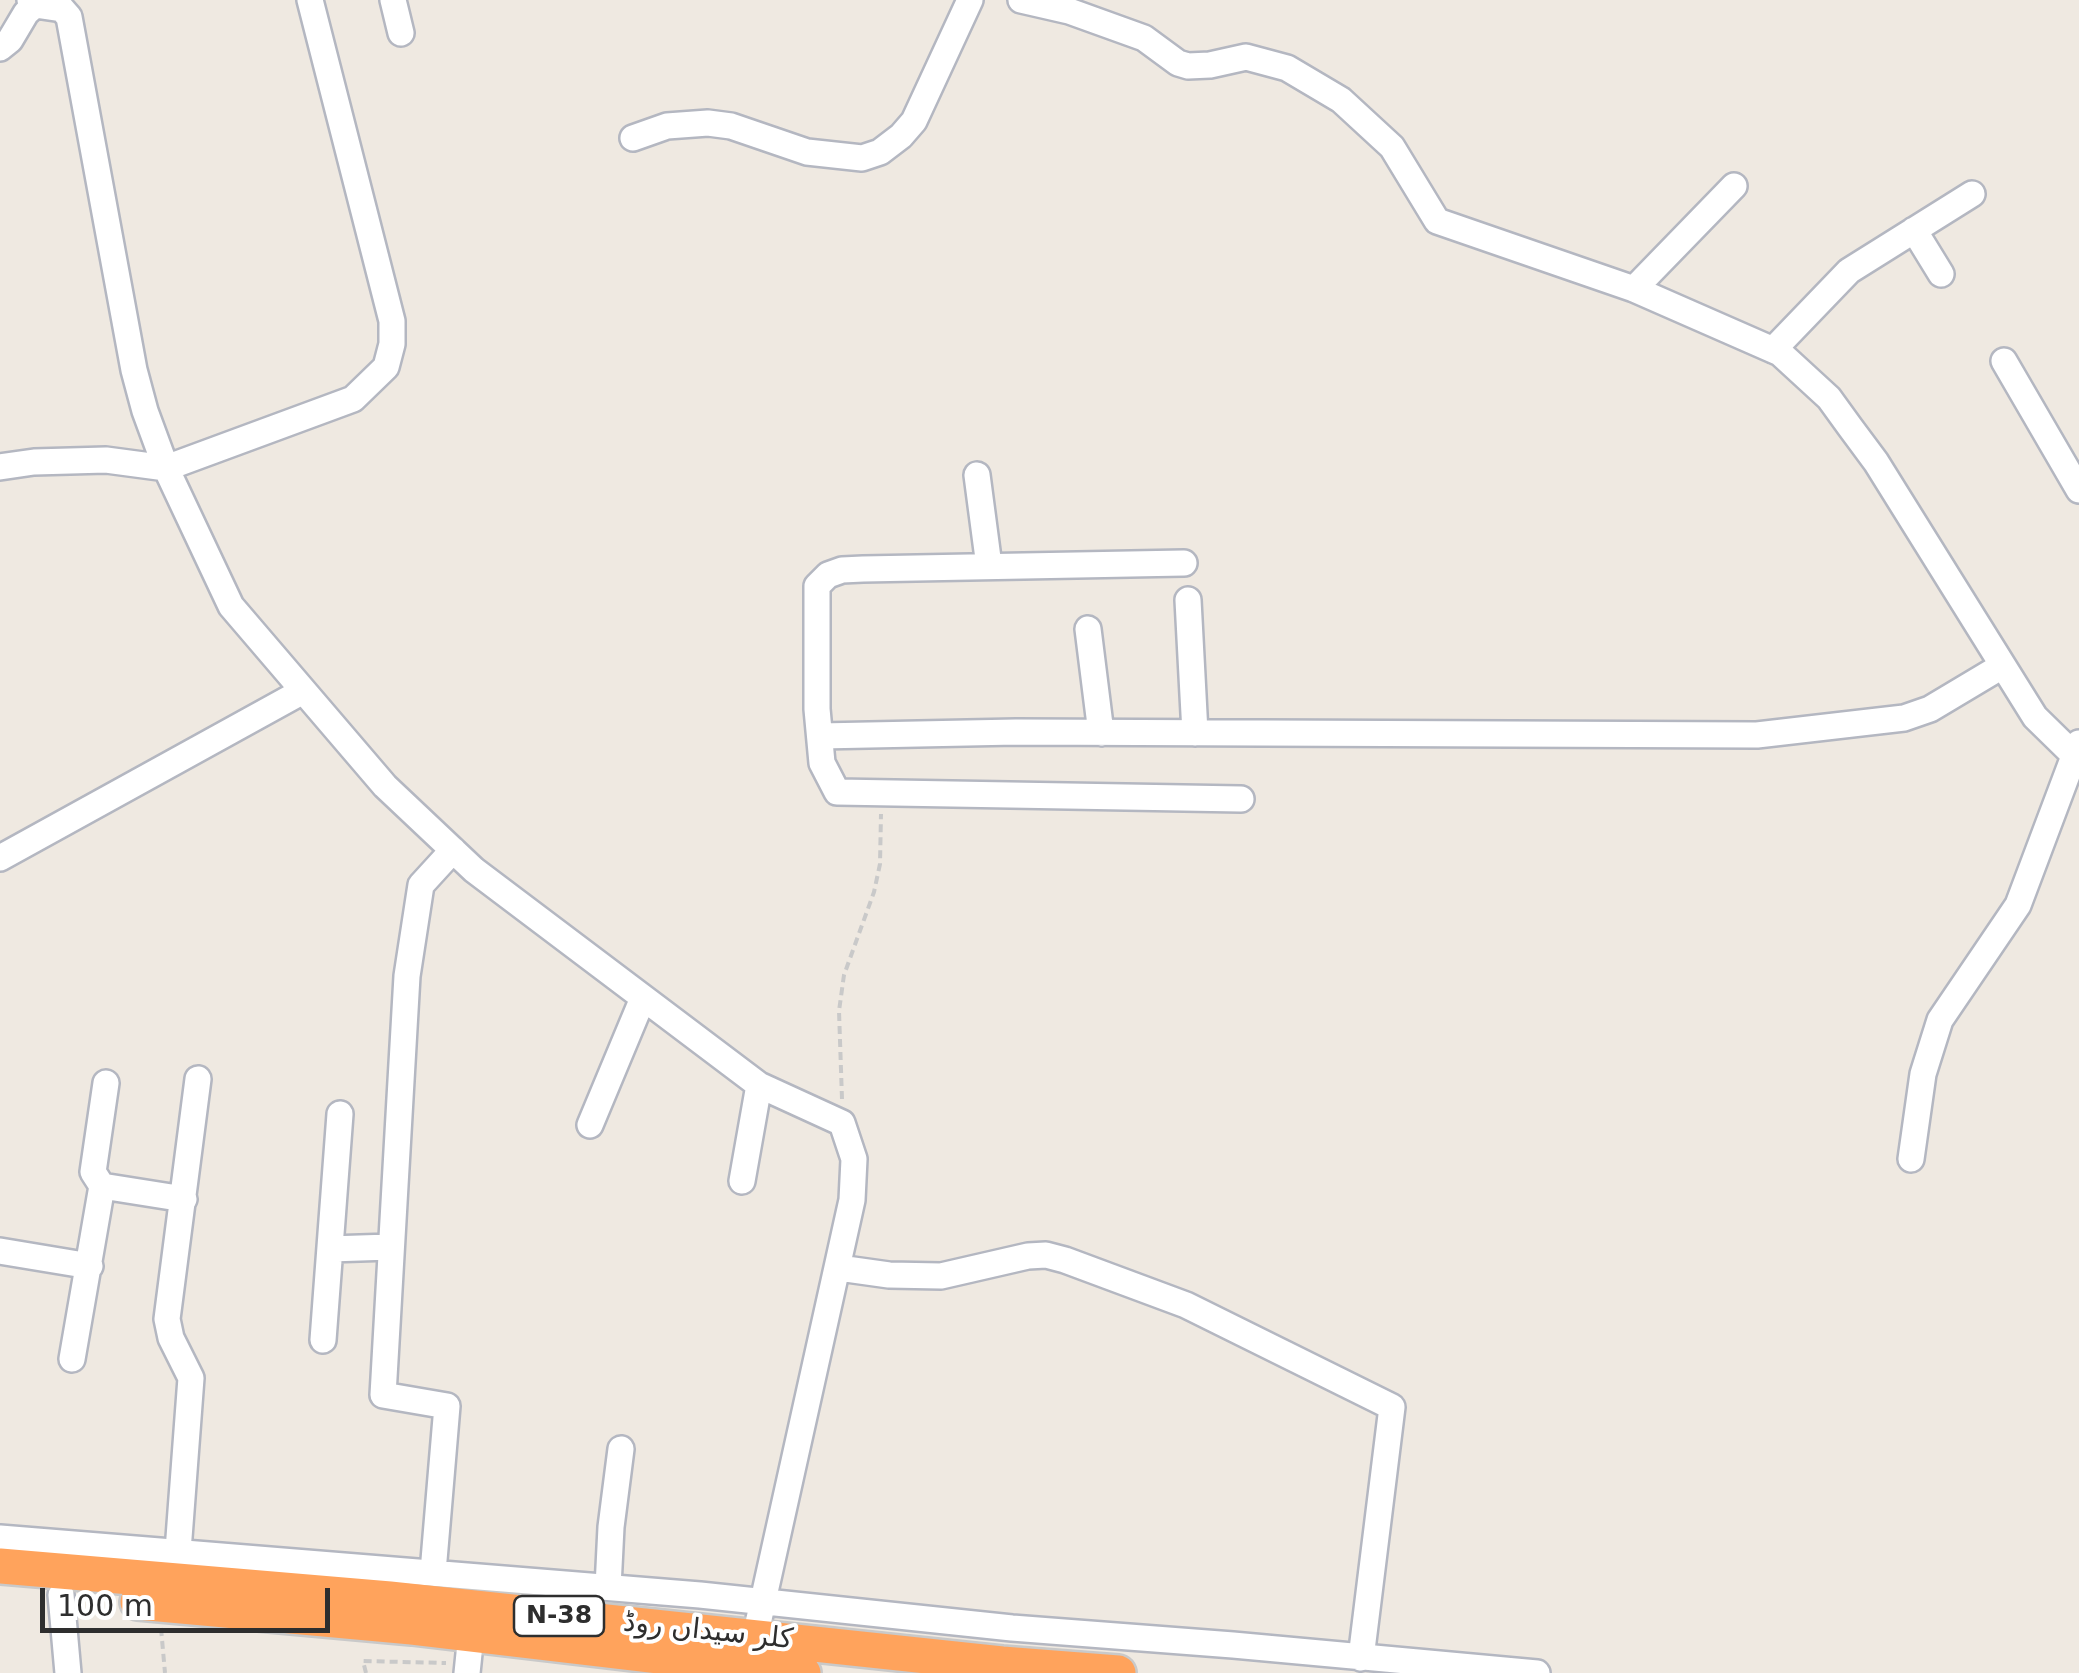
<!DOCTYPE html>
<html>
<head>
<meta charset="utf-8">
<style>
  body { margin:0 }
  #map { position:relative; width:2079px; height:1673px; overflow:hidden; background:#efe9e1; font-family:"DejaVu Sans",sans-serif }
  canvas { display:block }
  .scale { position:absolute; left:40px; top:1588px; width:290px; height:45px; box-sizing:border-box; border:5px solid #2e2e2e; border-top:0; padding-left:12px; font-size:30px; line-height:35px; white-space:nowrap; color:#2e2e2e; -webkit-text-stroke:8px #fff; paint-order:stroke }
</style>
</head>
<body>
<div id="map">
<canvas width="2079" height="1673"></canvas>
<div class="scale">100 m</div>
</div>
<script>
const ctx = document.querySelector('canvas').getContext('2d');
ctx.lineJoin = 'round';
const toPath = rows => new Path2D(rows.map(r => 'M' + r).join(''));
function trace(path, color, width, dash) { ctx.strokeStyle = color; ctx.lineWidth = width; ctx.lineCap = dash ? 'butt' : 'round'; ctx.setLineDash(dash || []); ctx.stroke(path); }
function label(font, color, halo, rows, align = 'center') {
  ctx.font = font + ' "DejaVu Sans",Vazirmatn,sans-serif'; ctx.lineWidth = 8; ctx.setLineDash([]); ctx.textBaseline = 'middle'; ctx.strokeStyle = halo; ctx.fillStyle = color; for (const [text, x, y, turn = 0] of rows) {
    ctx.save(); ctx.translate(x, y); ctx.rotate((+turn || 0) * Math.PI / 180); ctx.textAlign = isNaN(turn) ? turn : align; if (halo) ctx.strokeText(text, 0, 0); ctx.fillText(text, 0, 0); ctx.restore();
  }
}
const path = toPath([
  [842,1099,839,1011,844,975,874,892,880,864,881,814],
  [161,1628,165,1673],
  [366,1673,363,1661,446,1663]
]);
const minor = toPath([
  [310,0,392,321,392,344,386,367,353,399,166,468,231,606,385,786,474,870,759,1085,842,1123,854,1159,852,1200,755,1637],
  [393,0,401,33],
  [1021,0,1069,11,1144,38,1178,63,1188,66,1210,65,1246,57,1287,68,1341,100,1392,147,1437,221,1634,289,1780,353,1829,398,1850,427,1876,462,2035,717,2079,760],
  [0,48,10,40,26,13,35,5],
  [633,138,667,126,708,123,731,126,807,152,862,158,880,152,901,136,914,121,970,0],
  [1914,230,1941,274],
  [1634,289,1734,186],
  [1773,350,1849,271,1972,194],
  [2004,361,2079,490],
  [0,467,34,462,106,460,166,468,145,411,134,370,69,17,62,9,35,5,30,0],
  [977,475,989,566],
  [1184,563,863,569,842,570,828,575,817,586,817,709,822,763,837,792,1241,799],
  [1188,600,1195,733],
  [1088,629,1101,733],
  [820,736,1016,732,1757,735,1904,718,1930,709,2002,666],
  [0,858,303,691],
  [590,1125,643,998],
  [1911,1159,1923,1074,1940,1020,2018,905,2079,743],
  [742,1181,759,1085],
  [102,1186,93,1172,106,1083],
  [330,1249,390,1247],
  [0,1251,90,1266],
  [839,1268,889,1275,941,1276,1028,1256,1046,1255,1065,1260,1186,1305,1392,1407,1361,1658],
  [323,1340,340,1114],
  [72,1359,102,1186,184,1199],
  [0,1538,700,1595,1012,1628,1233,1645,1537,1673],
  [178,1551,191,1378,171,1338,167,1319,198,1079],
  [433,1572,447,1406,383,1395,407,976,421,885,453,850],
  [608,1587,611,1527,621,1449],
  [61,1595,68,1673],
  [467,1673,471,1634]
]);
const highway = toPath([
  [0,1566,390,1599,1002,1664,1118,1673],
  [138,1602,412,1627,803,1673]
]);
const shields = [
  [559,1616,90]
];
const shieldNames = [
  ["N-38",559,1616]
];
const streetNames = [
  ["کلر سیداں روڈ",708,1632,6]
];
trace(minor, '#b4b7c1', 30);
trace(highway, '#c9c9c9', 40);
trace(path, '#c9c9c9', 4, [8, 5]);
trace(minor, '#fff', 25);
trace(highway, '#ffa35c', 35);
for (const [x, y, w] of shields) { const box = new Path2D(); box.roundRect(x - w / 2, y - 20, w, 40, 8); ctx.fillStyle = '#fff'; ctx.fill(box); trace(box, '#2e2e2e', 2.5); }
label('bold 25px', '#2e2e2e', null, shieldNames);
label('28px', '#2e2e2e', '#fff', streetNames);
</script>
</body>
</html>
